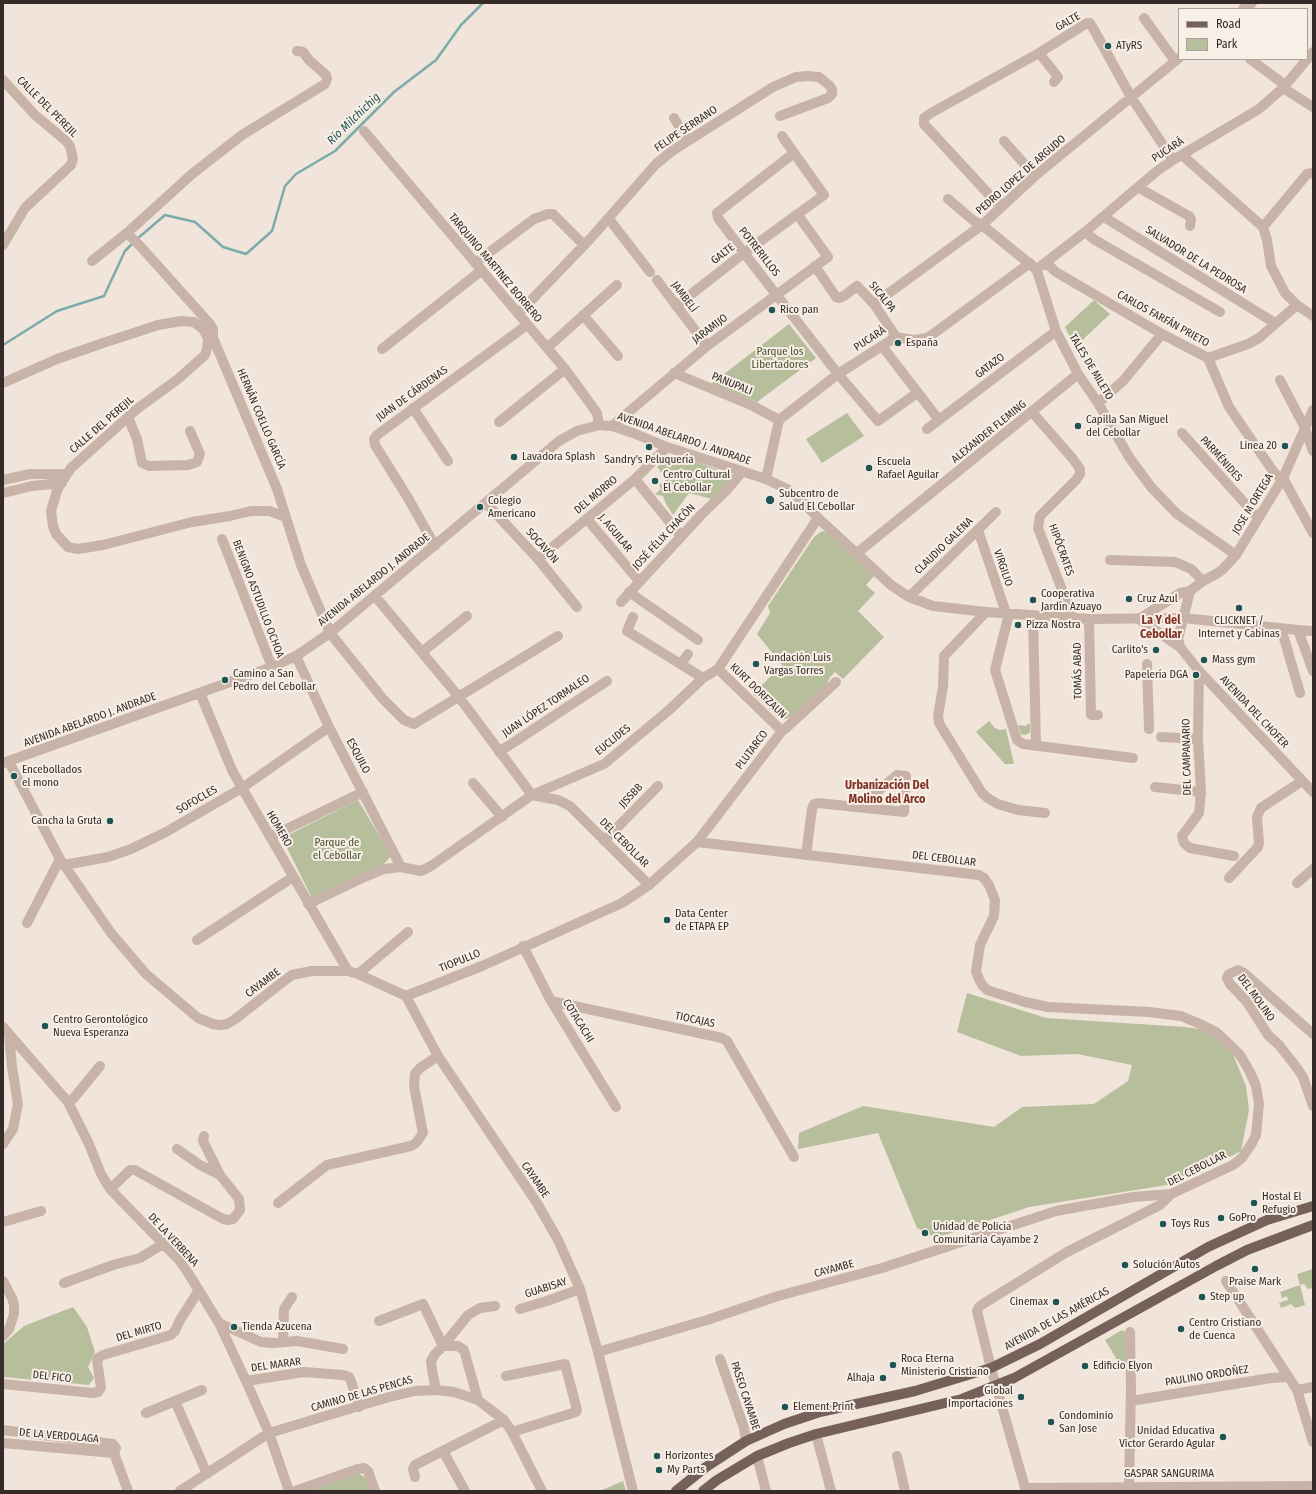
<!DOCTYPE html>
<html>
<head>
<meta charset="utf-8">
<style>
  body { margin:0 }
  #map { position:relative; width:1316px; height:1494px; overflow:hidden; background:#f0e4db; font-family:"Fira Sans Condensed",sans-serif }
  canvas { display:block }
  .frame { position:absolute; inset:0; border:4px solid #352b28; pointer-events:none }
  .legend { position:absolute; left:1178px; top:8px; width:130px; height:52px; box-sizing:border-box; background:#f8efe7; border:1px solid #aaa19b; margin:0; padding:5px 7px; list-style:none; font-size:12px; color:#352b28 }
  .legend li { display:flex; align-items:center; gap:8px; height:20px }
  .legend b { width:20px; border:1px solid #aaa19b }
</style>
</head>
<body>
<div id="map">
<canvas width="1316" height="1494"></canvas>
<div class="frame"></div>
<ul class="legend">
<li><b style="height:5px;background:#76605a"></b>Road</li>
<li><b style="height:11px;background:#b6be9c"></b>Park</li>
</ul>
</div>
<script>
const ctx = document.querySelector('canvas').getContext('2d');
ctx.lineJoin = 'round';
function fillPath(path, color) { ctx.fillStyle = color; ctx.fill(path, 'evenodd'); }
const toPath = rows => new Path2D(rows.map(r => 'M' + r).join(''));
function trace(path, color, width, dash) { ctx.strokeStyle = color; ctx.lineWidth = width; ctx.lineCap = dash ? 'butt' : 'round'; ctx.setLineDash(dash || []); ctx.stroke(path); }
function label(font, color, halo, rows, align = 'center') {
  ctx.font = font + ' "Fira Sans Condensed",sans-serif'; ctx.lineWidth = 4; ctx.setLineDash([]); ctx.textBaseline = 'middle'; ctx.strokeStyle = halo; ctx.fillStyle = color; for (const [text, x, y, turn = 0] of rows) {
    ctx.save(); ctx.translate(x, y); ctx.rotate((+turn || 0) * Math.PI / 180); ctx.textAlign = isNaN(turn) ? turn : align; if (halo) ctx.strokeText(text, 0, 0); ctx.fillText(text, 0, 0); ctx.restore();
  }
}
const green = toPath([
  [1094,300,1110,314,1075,347,1065,327],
  [789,324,816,358,757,402,711,384],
  [847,413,864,436,822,463,806,439],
  [673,457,685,458,736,476,712,499,689,493,673,515,666,504,663,496,657,495,655,494,661,489,659,485,667,479,657,467,666,460],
  [822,531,830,533,874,576,866,585,875,593,858,611,884,637,843,679,835,672,830,677,826,686,789,718,781,720,753,694,782,665,757,634,770,613,768,606,814,537],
  [989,721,995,728,1000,730,1006,729,1014,764,1005,764,976,732],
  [1030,723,1030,732,1026,735,1021,734,1018,725,1025,726],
  [358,800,391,856,382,866,312,898,282,838],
  [967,993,1046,1018,1185,1027,1200,1029,1216,1037,1227,1046,1234,1057,1246,1086,1249,1110,1241,1151,1214,1165,1167,1185,1029,1207,936,1238,917,1228,878,1133,798,1149,799,1133,863,1106,994,1127,1022,1107,1094,1104,1128,1081,1132,1065,1077,1054,1021,1056,957,1032],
  [1313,1269,1313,1288,1308,1289,1304,1284,1300,1285,1305,1305,1295,1308,1291,1304,1281,1308,1279,1303,1288,1300,1287,1296,1282,1298,1280,1292,1300,1285,1297,1274],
  [73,1307,87,1327,95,1352,88,1367,94,1378,89,1385,3,1377,3,1344,24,1326],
  [1122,1330,1127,1333,1127,1361,1119,1363,1105,1340],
  [359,1474,365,1477,371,1491,309,1491],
  [623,1481,626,1491,600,1491]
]);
const stream = toPath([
  [137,239,165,215,195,222,223,247,246,254,272,231,285,186,296,174,335,151,394,92,436,60,461,25,483,3],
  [3,345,57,311,104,296,125,251,134,242]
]);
const minor = toPath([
  [1243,9,1252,3],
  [1144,18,1175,61],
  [1039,53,1058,77,1054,82],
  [1250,59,1285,85],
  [3,80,35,115,66,141,70,146,73,159,71,165,25,208,3,245],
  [1283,88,1313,107],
  [674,118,688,141],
  [364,131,565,369,597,413,599,425],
  [782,136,794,153],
  [1004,141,1035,176],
  [1182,155,1263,227,1267,240,1271,266,1285,293,1297,305,1313,316],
  [1139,188,1189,216,1191,219,1190,226],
  [948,199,974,221,982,225,1036,269,1038,274,1056,331,1078,374,1098,403,1129,457,1151,487,1177,514,1236,555],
  [1003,205,995,201,924,124,924,118,931,113,1039,53,1087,23,1090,23,1093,28,1131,97,1173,160],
  [1104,217,1275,323],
  [609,219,650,272],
  [1263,227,1307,174,1313,173],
  [1085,232,1095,240,1220,312],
  [127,233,141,247,210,324,213,329,213,338,277,489,301,565,330,633,383,699,404,720,414,724,558,636],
  [92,261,127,233,192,174,242,135,325,84,327,79,326,75,309,60,303,52,297,51],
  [475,263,534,219,548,214,553,214,584,245],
  [1046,263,1056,272,1162,334,1208,358,1229,407,1275,474,1283,478,1313,533],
  [815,266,836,297,839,298,844,296,857,286,874,304,896,337],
  [1041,266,1085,232,1157,171,1173,160,1259,109,1283,88,1313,52],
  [657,280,707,346],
  [874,304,982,225,1035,176,1179,58],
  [676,306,744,253,824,195,794,153,717,213,718,218,744,253,838,374,878,421,917,393],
  [518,314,590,239,656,164,672,151,773,87,796,77,808,76,819,77,830,86,832,90,832,94,828,98,780,116],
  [583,315,618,356],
  [882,346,939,420],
  [547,348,617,285],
  [382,349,482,270],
  [1208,358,1248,344,1259,338,1297,305],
  [674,373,753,406,779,420],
  [1280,380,1305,428,1313,451],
  [3,383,57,359,103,343,158,325,181,321,194,322,203,329,208,338,207,349,205,355,178,379,137,409,71,468,58,488,51,511,53,526,56,534,68,547,78,549,103,545,192,522,230,516,251,511,269,511,286,517],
  [1098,403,1123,381,1162,334],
  [413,408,448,461],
  [1313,410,1283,478,1236,555,1222,570,1216,574,1203,581,1190,591,1180,593,1139,619,1180,647,1199,671,1313,792],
  [1032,412,1073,459,1080,469,1080,474,1076,480,1040,516,1038,528,1073,618],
  [128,417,137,439,142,463,149,466,188,465,197,462,200,454,190,431],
  [499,422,565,369],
  [612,426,707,346,828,257,797,214],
  [927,429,1056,331],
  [1182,433,1258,518],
  [635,479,681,536],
  [766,479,779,420,838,374,896,337,913,340,927,338,933,334,1030,263],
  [3,480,30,474,67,474],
  [3,493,32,486,62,483],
  [486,503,538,559,577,607],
  [587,519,639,581],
  [978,530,1006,613],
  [222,539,272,667],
  [435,546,408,498,375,445,374,439,377,435,527,325],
  [857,553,1078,374],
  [538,559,635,479,667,447],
  [1110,560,1175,562,1191,569,1203,581],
  [629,592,698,640],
  [375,596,459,697,532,795,558,800,570,806,649,885],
  [909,597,996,512],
  [621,602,701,515,725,492,742,472],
  [986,612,944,656,943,687,938,716,939,723,982,793,989,799,998,804,1018,810,1045,813],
  [1009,614,995,670,1017,740,1023,744,1133,758],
  [1033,616,1036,746],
  [633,617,627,631,703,678],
  [1089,619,1091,715,1098,715],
  [1281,628,1300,693],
  [1298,630,1313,671],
  [1180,647,1178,639,1190,591],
  [422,652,467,616],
  [296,656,329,727,401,867],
  [681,664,688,654],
  [1147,664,1149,729],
  [718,669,782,731],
  [1199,671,1198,739,1201,792,1199,813,1182,836,1184,843,1190,848,1234,856],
  [200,693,232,770,242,788,348,971],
  [1161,737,1198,739],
  [499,752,607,681],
  [9,762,60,859,111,933,146,974,198,1018,213,1024,220,1025,227,1024,234,1020,280,984,292,975,312,971,348,971,358,974,406,996,438,1056,537,1203,558,1240,580,1289,598,1352,633,1491],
  [3,763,272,667,296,656,330,633,559,441,577,431,599,425,612,426,633,433,667,447,766,479,787,489,800,499,818,518,891,585,909,597,933,606,986,612,1089,619,1183,618,1298,630,1313,631],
  [473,783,502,817],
  [1155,787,1201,792],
  [270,837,363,792],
  [604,841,658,786],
  [697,842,782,731,786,728,836,682],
  [806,855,812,809,814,804,818,803,904,812,906,776,897,775,859,807],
  [64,865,108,857,131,849,166,832,242,788,329,727],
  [1229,878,1258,847,1259,843,1257,817,1261,808,1302,781],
  [1297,883,1313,869],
  [308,904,360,879,384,869,401,867,421,871,431,866,532,795,604,764,668,711,703,678,718,669,818,518],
  [27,923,60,859],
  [197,940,293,877],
  [523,946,551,1001,616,1107],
  [358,974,408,932],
  [406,996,482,966,622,903,649,885,697,842,979,875,984,878,989,885,995,900,994,916,980,945,977,965,976,972,979,979,982,985,987,990,1025,1002,1048,1007,1149,1012,1181,1016,1200,1024,1216,1032,1230,1045,1240,1055,1250,1072,1256,1086,1259,1104,1256,1135,1252,1143,1242,1158,1233,1165,1171,1194,1160,1205,1067,1252,983,1304,979,1307,977,1311,991,1368,1026,1491],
  [551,1001,722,1038,727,1041,794,1157],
  [3,1027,68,1102,89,1144,101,1174,110,1189,180,1261,190,1276,219,1323,246,1381,269,1433,289,1491],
  [1313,1034,1244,973,1238,970,1229,974,1227,978,1230,984,1247,1002,1268,1035,1279,1045,1297,1068,1303,1077,1313,1106],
  [68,1102,73,1099,100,1066],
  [3,1144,13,1129,18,1104,12,1067,9,1034],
  [177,1149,200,1165,220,1175],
  [110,1189,130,1170,135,1170,223,1219,229,1220,233,1219,240,1210,239,1199,220,1175,203,1141,204,1136],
  [278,1203,327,1165,411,1146,416,1143,423,1133,414,1086,415,1074,420,1068,438,1056],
  [3,1222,41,1211],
  [3,1281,12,1298,14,1305,14,1314,9,1329,3,1336],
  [1226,1281,1297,1390,1313,1442],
  [64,1283,113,1265,140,1258,163,1244],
  [520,1309,547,1301,580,1289],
  [379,1321,423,1304,443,1346,458,1346,464,1350,478,1400],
  [219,1323,261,1342,273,1343,297,1341,343,1349],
  [283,1342,284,1309,292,1297],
  [598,1352,707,1320,778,1296,882,1268,1056,1211,1133,1197,1171,1194],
  [720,1359,744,1428,746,1441],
  [506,1376,565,1364,577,1410,576,1412,512,1432],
  [246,1381,304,1372,343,1375,349,1377,351,1381,359,1407],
  [3,1384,93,1393,98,1392,101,1388,97,1360,98,1358,103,1355,171,1335,175,1331,180,1320,199,1290],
  [436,1390,432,1370,431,1361,435,1354,443,1346,468,1315,480,1308,495,1306],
  [1297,1390,1313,1387],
  [175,1401,207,1474],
  [1131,1401,1271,1378,1288,1377],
  [146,1413,202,1390],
  [3,1430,113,1444,116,1448,114,1453,128,1491],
  [816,1434,831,1491],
  [3,1443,114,1453],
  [443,1451,465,1491],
  [757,1456,766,1491],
  [897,1456,905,1491],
  [415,1477,413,1469,415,1465,504,1420],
  [1129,1487,1131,1387,1130,1332],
  [1025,1488,1313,1486],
  [180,1491,269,1433,389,1397,415,1391,436,1390,454,1392,478,1400,504,1420,512,1432,542,1491],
  [295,1491,358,1469,364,1468,368,1471,375,1491]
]);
const major = toPath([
  [676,1491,706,1467,746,1441,784,1424,820,1412,915,1391,991,1368,1040,1344,1208,1247,1267,1220,1313,1206],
  [703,1491,717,1480,757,1456,789,1443,816,1434,962,1399,1014,1378,1216,1266,1247,1250,1313,1225]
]);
const markers = [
  [1108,46,4,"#205452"],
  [772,310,4,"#205452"],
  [898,343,4,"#205452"],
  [1078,426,4,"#205452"],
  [1285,446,4,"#205452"],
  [649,447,4,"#205452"],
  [514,457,4,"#205452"],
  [869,468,4,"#205452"],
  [655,481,4,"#205452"],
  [770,500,5,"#205452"],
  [480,507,4,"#205452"],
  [1129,599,4,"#205452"],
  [1033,600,4,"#205452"],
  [1239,608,4,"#205452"],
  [1018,625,4,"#205452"],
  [1156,650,4,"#205452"],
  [1204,660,4,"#205452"],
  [756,664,4,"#205452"],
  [1196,675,4,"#205452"],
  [225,680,4,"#205452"],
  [14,776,4,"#205452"],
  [110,821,4,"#205452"],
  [667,920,4,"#205452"],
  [45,1026,4,"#205452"],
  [1254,1203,4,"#205452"],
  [1221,1218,4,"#205452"],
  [1163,1224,4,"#205452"],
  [925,1233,4,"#205452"],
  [1125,1265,4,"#205452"],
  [1255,1269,4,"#205452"],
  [1202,1297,4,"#205452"],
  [1056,1302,4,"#205452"],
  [234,1327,4,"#205452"],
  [1181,1329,4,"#205452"],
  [893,1365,4,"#205452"],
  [1085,1366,4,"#205452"],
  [883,1378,4,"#205452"],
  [1021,1397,4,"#205452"],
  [785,1407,4,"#205452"],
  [1051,1422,4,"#205452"],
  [1223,1437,4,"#205452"],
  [657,1456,4,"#205452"],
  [659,1470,4,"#205452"]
];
const streetNames = [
  ["GALTE",1068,22,-29],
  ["CALLE DEL PEREJIL",47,107,45],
  ["FELIPE SERRANO",686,129,-34],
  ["PUCARÁ",1168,150,-33],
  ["PEDRO LOPEZ DE ARGUDO",1021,175,-41],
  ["POTRERILLOS",759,252,52],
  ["GALTE",723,254,-38],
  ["SALVADOR DE LA PEDROSA",1196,260,32],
  ["TARQUINO MARTINEZ BORRERO",495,268,50],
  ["JAMBELÍ",684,297,53],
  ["SICALPA",882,297,51],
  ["CARLOS FARFÁN PRIETO",1163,319,29],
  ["JARAMIJO",710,329,-37],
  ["PUCARÁ",870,339,-33],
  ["GATAZO",990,366,-37],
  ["TALES DE MILETO",1091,367,59],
  ["PANUPALI",732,384,22],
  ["JUAN DE CÁRDENAS",412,394,-36],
  ["HERNÁN COELLO GARCÍA",261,419,67],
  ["CALLE DEL PEREJIL",102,425,-41],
  ["ALEXANDER FLEMING",989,432,-39],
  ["AVENIDA ABELARDO J. ANDRADE",684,439,19],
  ["PARMÉNIDES",1221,459,48],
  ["DEL MORRO",596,495,-40],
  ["JOSE M ORTEGA",1253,504,-59],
  ["J. AGUILAR",615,533,50],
  ["JOSÉ FÉLIX CHACÓN",664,537,-47],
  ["SOCAVÓN",542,546,48],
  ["CLAUDIO GALENA",944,546,-44],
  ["HIPÓCRATES",1061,550,70],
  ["VIRGILIO",1003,568,71],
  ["AVENIDA ABELARDO J. ANDRADE",374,580,-39],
  ["BENIGNO ASTUDILLO OCHOA",258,599,69],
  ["TOMÁS ABAD",1078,671,-91],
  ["KURT DORFZAUN",758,691,44],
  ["JUAN LÓPEZ TORMALEO",546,706,-34],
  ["AVENIDA DEL CHOFER",1254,712,47],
  ["AVENIDA ABELARDO J. ANDRADE",90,720,-20],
  ["EUCLIDES",613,740,-39],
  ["PLUTARCO",752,750,-53],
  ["ESQUILO",358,756,62],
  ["DEL CAMPANARIO",1187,757,-91],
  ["JJSSBB",631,796,-46],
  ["SOFOCLES",197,800,-30],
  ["HOMERO",279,829,60],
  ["DEL CEBOLLAR",624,843,45],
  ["DEL CEBOLLAR",944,859,7],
  ["TIOPULLO",460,961,-22],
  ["CAYAMBE",263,983,-37],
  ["DEL MOLINO",1256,998,54],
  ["TIOCAJAS",695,1020,12],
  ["COTACACHI",578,1021,58],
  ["DEL CEBOLLAR",1197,1169,-27],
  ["CAYAMBE",535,1180,56],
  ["DE LA VERBENA",173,1240,47],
  ["CAYAMBE",834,1269,-15],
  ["GUABISAY",546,1288,-18],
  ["AVENIDA DE LAS AMÉRICAS",1057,1319,-29],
  ["DEL MIRTO",139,1332,-16],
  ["DEL MARAR",276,1365,-8],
  ["PAULINO ORDOÑEZ",1207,1376,-9],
  ["DEL FICO",52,1377,6],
  ["CAMINO DE LAS PENCAS",362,1394,-16],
  ["PASEO CAYAMBE",745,1396,72],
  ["DE LA VERDOLAGA",59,1436,5],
  ["GASPAR SANGURIMA",1169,1474]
];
const poiNames = [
  ["ATyRS",1116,46],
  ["Rico pan",780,310],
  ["España",906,343],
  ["Capilla San Miguel",1086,420],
  ["del Cebollar",1086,433],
  ["Linea 20",1277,446,"right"],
  ["Lavadora Splash",522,457],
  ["Sandry's Peluquería",649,460,"center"],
  ["Escuela",877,462],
  ["Rafael Aguilar",877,475],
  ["Centro Cultural",663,475],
  ["El Cebollar",663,488],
  ["Subcentro de",779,494],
  ["Salud El Cebollar",779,507],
  ["Colegio",488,501],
  ["Americano",488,514],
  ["Cooperativa",1041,594],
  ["Jardín Azuayo",1041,607],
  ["Cruz Azul",1137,599],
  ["CLICKNET /",1239,621,"center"],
  ["Internet y Cabinas",1239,634,"center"],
  ["Pizza Nostra",1026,625],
  ["Carlito's",1148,650,"right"],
  ["Fundación Luis",764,658],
  ["Vargas Torres",764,671],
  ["Mass gym",1212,660],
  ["Camino a San",233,674],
  ["Pedro del Cebollar",233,687],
  ["Papelería DGA",1188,675,"right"],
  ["Encebollados",22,770],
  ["el mono",22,783],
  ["Cancha la Gruta",102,821,"right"],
  ["Data Center",675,914],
  ["de ETAPA EP",675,927],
  ["Centro Gerontológico",53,1020],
  ["Nueva Esperanza",53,1033],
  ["Hostal El",1262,1197],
  ["Refugio",1262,1210],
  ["GoPro",1229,1218],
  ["Toys Rus",1171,1224],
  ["Unidad de Policía",933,1227],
  ["Comunitaria Cayambe 2",933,1240],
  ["Solución Autos",1133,1265],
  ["Praise Mark",1255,1282,"center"],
  ["Step up",1210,1297],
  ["Cinemax",1048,1302,"right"],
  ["Centro Cristiano",1189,1323],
  ["de Cuenca",1189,1336],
  ["Tienda Azucena",242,1327],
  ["Roca Eterna",901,1359],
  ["Ministerio Cristiano",901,1372],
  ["Edificio Elyon",1093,1366],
  ["Alhaja",875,1378,"right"],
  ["Global",1013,1391,"right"],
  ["Importaciones",1013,1404,"right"],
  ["Element Print",793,1407],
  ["Condominio",1059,1416],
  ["San Jose",1059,1429],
  ["Unidad Educativa",1215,1431,"right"],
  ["Victor Gerardo Agular",1215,1444,"right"],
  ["Horizontes",665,1456],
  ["My Parts",667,1470]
];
const parkNames = [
  ["Parque los",780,352],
  ["Libertadores",780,365],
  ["Parque de",337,843],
  ["el Cebollar",337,856]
];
const waterNames = [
  ["Río Milchichig",354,119,-44]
];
const neighbourhoodNames = [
  ["La Y del",1161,621],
  ["Cebollar",1161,635],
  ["Urbanización Del",887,786],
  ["Molino del Arco",887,800]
];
fillPath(green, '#b6be9c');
trace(stream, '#7caca9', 2.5);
trace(minor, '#c8b3a8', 10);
trace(major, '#76605a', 10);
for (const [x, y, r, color] of markers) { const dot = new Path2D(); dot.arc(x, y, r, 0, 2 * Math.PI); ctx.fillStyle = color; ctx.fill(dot); trace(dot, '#f8efe7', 1.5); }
label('11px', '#352b28', '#f8efe7', streetNames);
label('11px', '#352b28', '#f8efe7', poiNames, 'left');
label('11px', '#47512d', '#f8efe7', parkNames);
label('italic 12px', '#205452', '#f8efe7', waterNames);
label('bold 12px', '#7f3225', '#f8efe7', neighbourhoodNames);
</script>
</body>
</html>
